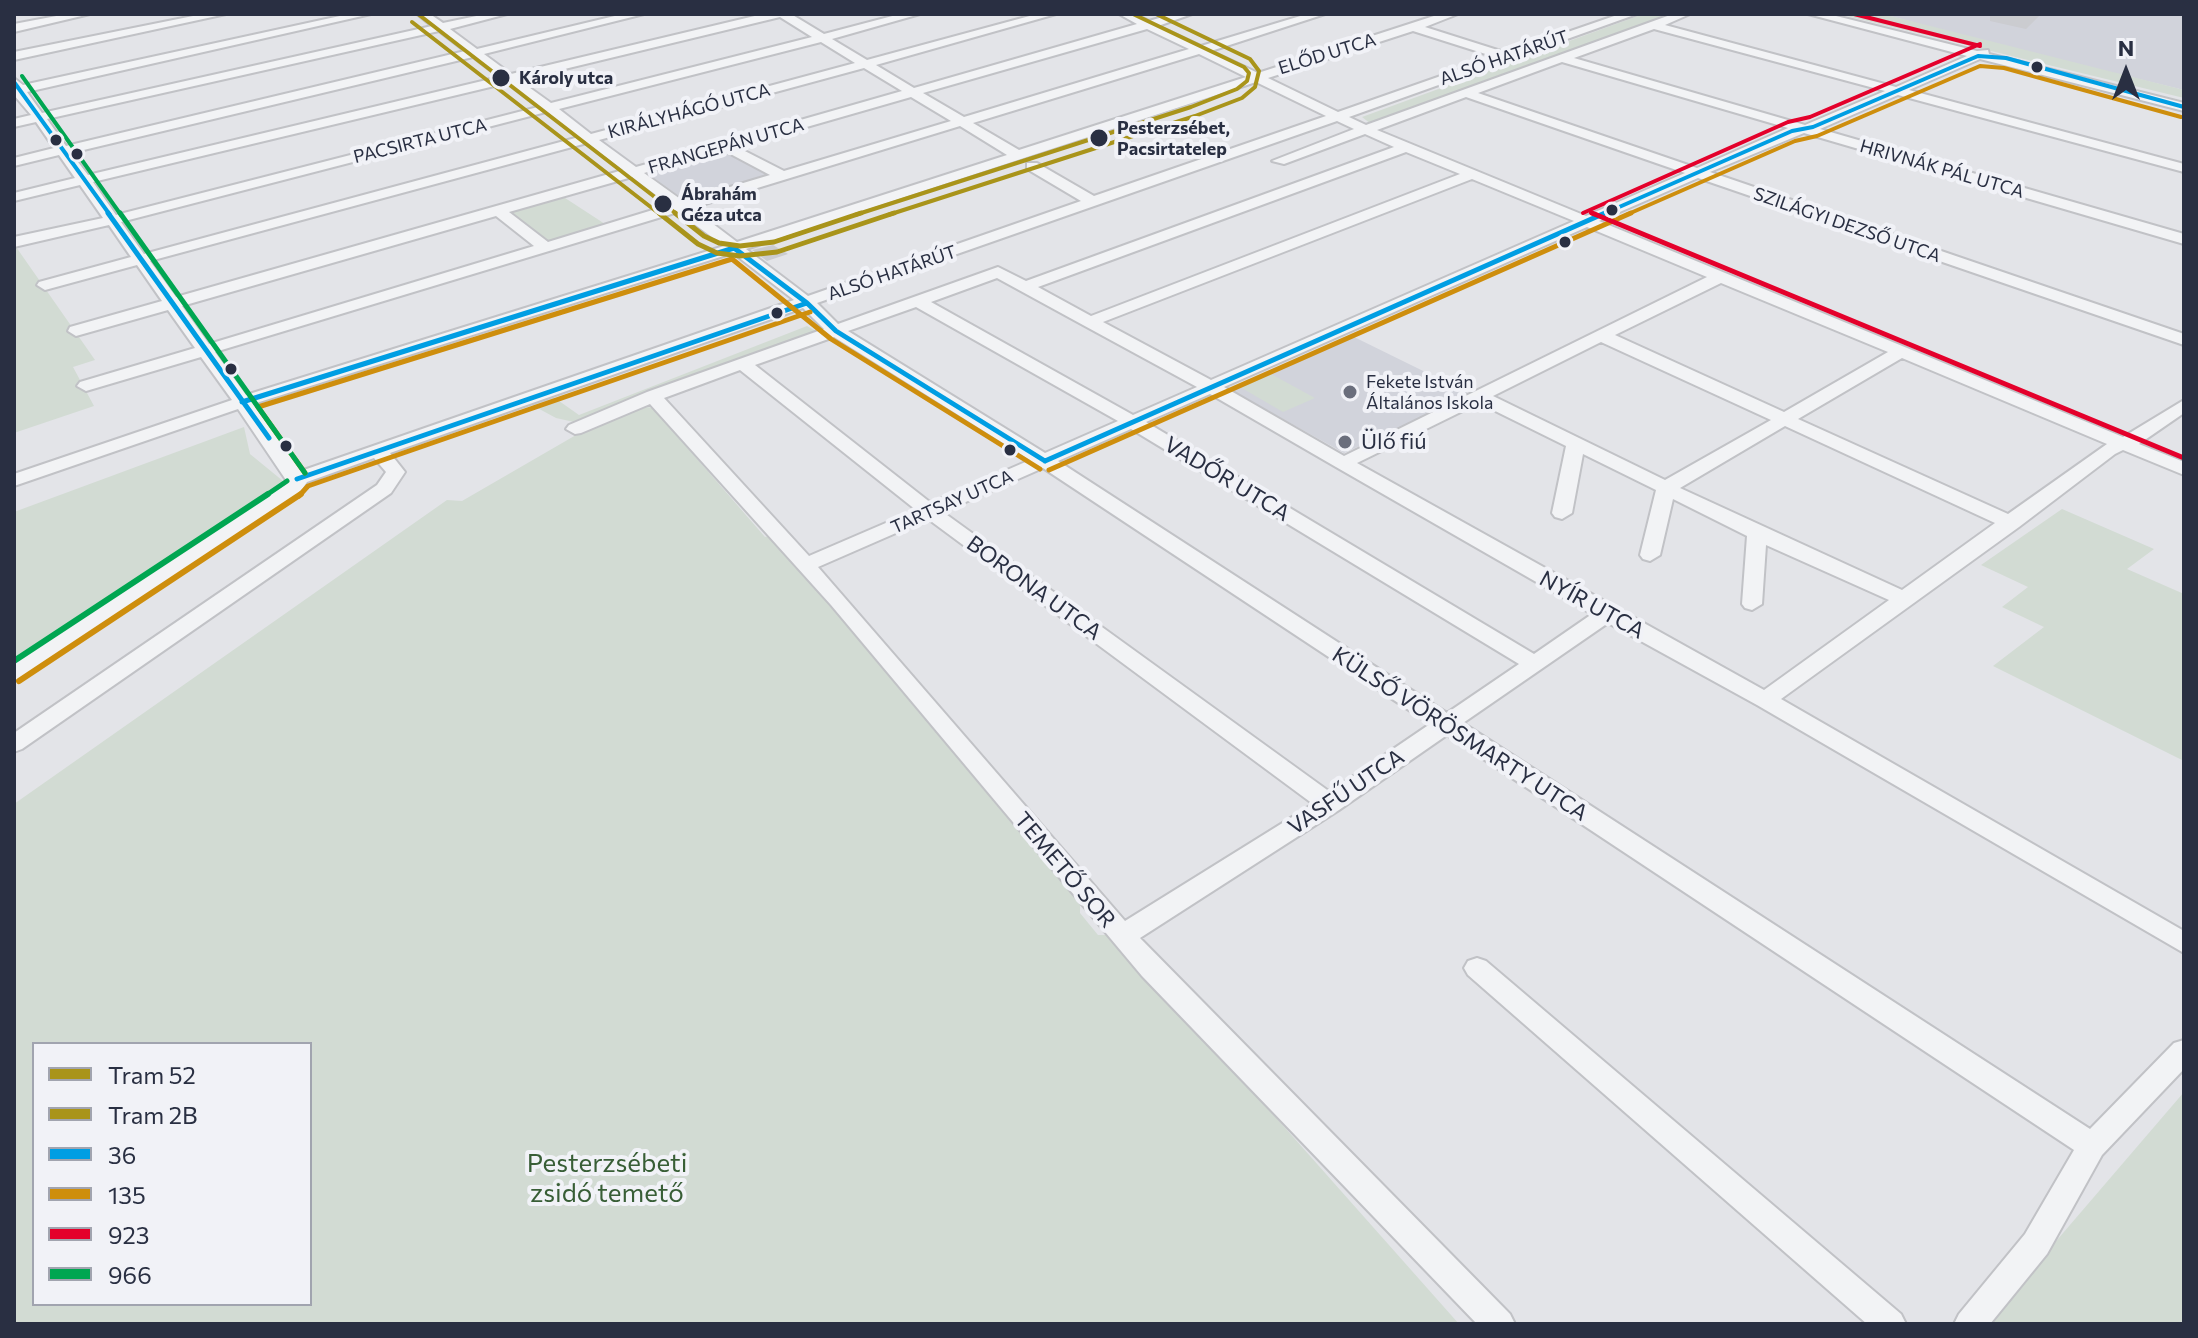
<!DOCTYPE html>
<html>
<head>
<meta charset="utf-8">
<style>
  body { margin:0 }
  #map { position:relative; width:2198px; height:1338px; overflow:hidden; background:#e3e4e8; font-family:Commissioner,sans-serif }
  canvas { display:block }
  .frame { position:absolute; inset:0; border:16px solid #292f42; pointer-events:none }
  .legend { position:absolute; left:32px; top:1042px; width:280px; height:264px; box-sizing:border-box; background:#f1f2f7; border:2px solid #a1a4af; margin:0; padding:10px 14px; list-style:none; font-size:24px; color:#292f42 }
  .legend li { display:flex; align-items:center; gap:16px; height:40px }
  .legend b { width:40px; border:2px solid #a1a4af }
  .north { position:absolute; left:2086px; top:32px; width:80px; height:80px; -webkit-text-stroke:6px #f1f2f7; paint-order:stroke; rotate:0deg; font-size:22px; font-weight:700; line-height:32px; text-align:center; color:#292f42 }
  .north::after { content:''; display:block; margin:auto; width:28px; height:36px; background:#292f42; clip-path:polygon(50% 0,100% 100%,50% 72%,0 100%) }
</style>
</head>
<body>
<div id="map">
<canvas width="2198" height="1338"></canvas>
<div class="frame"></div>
<ul class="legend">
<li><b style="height:10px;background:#a9941a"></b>Tram 52</li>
<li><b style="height:10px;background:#a9941a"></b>Tram 2B</li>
<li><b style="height:10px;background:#009ee3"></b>36</li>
<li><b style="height:10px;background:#ce8e0d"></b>135</li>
<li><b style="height:10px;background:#e4002b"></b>923</li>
<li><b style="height:10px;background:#00a651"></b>966</li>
</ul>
<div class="north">N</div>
</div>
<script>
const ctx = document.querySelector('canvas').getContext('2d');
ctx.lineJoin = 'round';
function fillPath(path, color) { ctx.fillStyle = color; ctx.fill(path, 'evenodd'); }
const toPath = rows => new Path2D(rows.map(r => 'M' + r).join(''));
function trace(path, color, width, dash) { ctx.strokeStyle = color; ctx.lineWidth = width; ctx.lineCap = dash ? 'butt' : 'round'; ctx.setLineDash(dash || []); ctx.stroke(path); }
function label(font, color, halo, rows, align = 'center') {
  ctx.font = font + ' Commissioner,sans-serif'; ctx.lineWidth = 8; ctx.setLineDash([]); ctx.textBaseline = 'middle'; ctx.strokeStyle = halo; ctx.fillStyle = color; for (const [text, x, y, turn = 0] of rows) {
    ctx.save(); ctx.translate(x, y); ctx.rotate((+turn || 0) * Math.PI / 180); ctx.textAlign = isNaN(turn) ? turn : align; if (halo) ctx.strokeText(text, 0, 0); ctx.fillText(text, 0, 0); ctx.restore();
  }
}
const built = toPath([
  [1883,14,2184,14,2184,90,1994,44],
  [727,150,777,176,686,201,647,173],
  [1350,335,1472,395,1344,453,1229,389]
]);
const green = toPath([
  [1643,14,1679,14,1371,124,1362,117],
  [1839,14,1883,14,2184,90,2184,98],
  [562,196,605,224,546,242,504,213],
  [14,244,95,360,73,367,94,406,14,433],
  [807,326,816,331,574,422,556,418,530,404,552,396,579,415],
  [1271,374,1315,398,1283,412,1240,387],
  [647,407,653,408,765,537,776,534,901,682,896,684,1023,836,1085,900,1080,906,1080,913,1098,935,1114,935,1459,1324,14,1324,14,804,447,500,462,501,595,424],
  [34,1044,310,1044,310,1304,34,1304],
  [244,427,250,454,283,481,282,488,14,662,14,512],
  [2062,509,2154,549,2127,569,2184,594,2184,761,1993,666,2044,627,2002,607,2028,587,1981,565],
  [2184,1092,2184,1324,1985,1324]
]);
const building = toPath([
  [1990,14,2041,14,2026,29,1990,21],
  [773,245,788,254,767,261,752,250]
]);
const minor = toPath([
  [67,14,90,14,14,32,14,24,67,14],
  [203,14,226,14,14,60,14,52,203,14],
  [349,14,371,14,27,92,42,113,432,26,417,14,430,14,443,23,486,14,507,14,450,29,477,49,623,14,644,14,484,54,511,74,763,14,791,14,824,34,900,14,920,14,832,39,867,60,1037,14,1056,14,876,65,914,88,1137,24,1119,14,1134,14,1149,21,1173,14,1192,14,1158,26,1201,46,1307,14,1325,14,1211,51,1258,73,1440,14,1458,14,1425,27,1507,53,1620,14,1637,14,1349,117,1366,125,1673,14,1690,14,1665,25,1896,87,1967,56,1808,14,1828,14,1977,51,1988,50,1989,54,2184,103,2184,111,1980,59,1909,90,2184,164,2184,172,1898,95,1820,129,2184,234,2184,244,1804,133,1710,172,2184,334,2184,345,1698,178,1599,221,2123,437,2184,400,2184,413,2139,444,2184,462,2184,475,2123,450,2115,454,2019,527,1781,699,2184,931,2184,953,1757,705,1608,623,1463,723,2090,1129,2174,1043,2184,1040,2184,1069,2102,1155,2047,1254,1990,1324,1954,1324,1959,1314,2025,1234,2074,1150,1447,735,1339,810,1140,938,1510,1314,1515,1324,1477,1324,1142,976,831,605,650,404,581,433,575,434,566,429,569,425,647,392,824,329,803,308,390,453,405,472,391,493,22,749,14,752,14,733,377,485,386,472,374,458,307,482,299,494,22,678,14,680,14,663,288,483,238,409,14,486,14,474,232,400,201,357,86,391,77,386,80,382,195,348,168,310,76,336,68,331,70,327,162,301,137,265,45,290,37,285,39,282,131,257,109,225,14,247,14,237,103,218,80,185,14,201,14,193,75,178,59,155,14,166,14,158,54,148,36,122,14,127,14,119,31,115,14,95,14,78,23,85,349,14],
  [780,17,812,37,551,103,519,80,780,17],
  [1147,29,1189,49,964,117,923,93,1147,29],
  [1654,29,1885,91,1805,125,1574,58,1654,29],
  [439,31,465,51,66,146,47,119,439,31],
  [1413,31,1495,57,1338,112,1268,78,1413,31],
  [821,42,855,63,591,134,559,109,821,42],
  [1199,54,1246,77,1019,150,973,123,1199,54],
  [473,57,499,77,88,175,71,153,473,57],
  [1562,62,1788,128,1697,168,1478,93,1562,62],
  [864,68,902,91,636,167,599,140,864,68],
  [1256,82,1326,116,1094,196,1037,163,1027,163,1027,169,1081,201,808,296,746,249,1256,82],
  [507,83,538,107,116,215,93,182,507,83],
  [911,97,951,121,784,171,737,147,911,97],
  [1466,97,1685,173,1586,216,1377,130,1466,97],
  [546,112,579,137,144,254,121,222,546,112],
  [1337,121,1354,129,1272,161,1284,164,1365,134,1394,147,1026,281,998,267,838,324,817,303,1337,121],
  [960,126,1007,155,737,242,692,208,960,126],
  [587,143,623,170,176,297,150,261,587,143],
  [723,150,770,175,683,201,644,173,723,150],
  [1406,152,1460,174,1091,316,1038,287,1406,152],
  [632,177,669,205,548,242,509,212,632,177],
  [1472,179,1574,221,1211,380,1103,322,1472,179],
  [678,212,724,246,246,395,215,352,678,212],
  [496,216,534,246,209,344,182,306,496,216],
  [1587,227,1707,277,1344,456,1224,387,1587,227],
  [733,253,794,300,301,471,253,404,733,253],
  [997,278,1083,325,1197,387,1133,415,931,302,997,278],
  [1721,283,1888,352,1784,412,1615,335,1721,283],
  [916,307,1118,421,1045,453,848,331,916,307],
  [834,337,1030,460,931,503,755,365,834,337],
  [1601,342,1771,420,1665,480,1493,396,1601,342],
  [1902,358,2107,444,2008,514,1798,419,1902,358],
  [740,370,916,510,809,556,664,398,740,370],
  [1210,394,1336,467,1592,614,1534,654,1146,422,1210,394],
  [1479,403,1566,446,1552,513,1555,517,1562,519,1572,513,1583,454,1656,490,1640,555,1643,559,1650,561,1660,555,1673,499,1747,536,1742,604,1745,608,1752,610,1762,604,1766,545,1889,600,1764,690,1357,463,1479,403],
  [1785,426,1995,523,1902,590,1680,488,1785,426],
  [1131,429,1519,664,1447,713,1058,461,1131,429],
  [1043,468,1430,724,1330,792,943,512,1043,468],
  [928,519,1313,804,1125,921,818,567,928,519],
  [1477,958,1486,961,1901,1314,1906,1324,1867,1324,1468,975,1464,968,1468,961,1477,958]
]);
const tram = toPath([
  [981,174,1227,93]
]);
const bus1Far1 = toPath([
  [14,82,110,215],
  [1601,215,1792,131,1813,127,1978,56,2006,58,2184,107]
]);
const bus1 = toPath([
  [108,213,269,438],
  [242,402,734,248,807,303,836,331,1045,461],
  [1045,461,1605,213],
  [297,479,807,303]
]);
const bus2Far2 = toPath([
  [1626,215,1795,141,1817,136,1980,66,2004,68,2181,117]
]);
const bus2Far1 = toPath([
  [1049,470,1631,213],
  [305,473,258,407,732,259,831,339,1040,469],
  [299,496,308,486,810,312]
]);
const bus2 = toPath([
  [19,681,301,494]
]);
const bus3Far1 = toPath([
  [1854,14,1980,46],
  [1583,213,1788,122,1810,117,1980,44],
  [1591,213,1597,215]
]);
const bus3 = toPath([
  [1592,213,2184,458]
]);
const bus4Far2 = toPath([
  [22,76,121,215]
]);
const bus4Far1 = toPath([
  [120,213,305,473],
  [265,496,287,481]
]);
const bus4 = toPath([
  [14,661,268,494]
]);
const tram1Far1 = toPath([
  [418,14,678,215],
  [855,215,1191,107,1237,89,1247,81,1249,73,1244,67,1133,14]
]);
const tram1 = toPath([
  [675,213,704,236,719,243,740,246,774,242,861,213]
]);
const tram2Far1 = toPath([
  [412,22,661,215],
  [888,215,1195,116,1242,98,1255,87,1259,71,1250,59,1156,14]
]);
const tram2 = toPath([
  [659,213,698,244,717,253,740,256,777,252,894,213]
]);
const markers = [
  [2037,67,7,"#292f42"],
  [501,78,10,"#292f42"],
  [1099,138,10,"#292f42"],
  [56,140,7,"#292f42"],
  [77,154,7,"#292f42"],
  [663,204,10,"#292f42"],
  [1612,210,7,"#292f42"],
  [1565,242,7,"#292f42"],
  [777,313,7,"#292f42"],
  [231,369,7,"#292f42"],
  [1350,392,8,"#6a6e7c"],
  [1345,442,8,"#6a6e7c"],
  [286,446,7,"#292f42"],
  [1010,450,7,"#292f42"]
];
const farStreetnames = [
  ["ELŐD UTCA",1327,54,-17],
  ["ALSÓ HATÁRÚT",1504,58,-19],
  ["KIRÁLYHÁGÓ UTCA",689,111,-15],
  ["PACSIRTA UTCA",420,141,-14],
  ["FRANGEPÁN UTCA",726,146,-16],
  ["HRIVNÁK PÁL UTCA",1942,169,16],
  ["SZILÁGYI DEZSŐ UTCA",1847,225,19],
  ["ALSÓ HATÁRÚT",892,273,-19],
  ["TARTSAY UTCA",952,502,-24]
];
const farStopnames = [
  ["Károly utca",519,78],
  ["Pesterzsébet,",1117,128],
  ["Pacsirtatelep",1117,149],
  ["Ábrahám",681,194],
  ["Géza utca",681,215]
];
const farPoinames = [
  ["Fekete István",1366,382],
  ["Általános Iskola",1366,403]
];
const poiNames = [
  ["Ülő fiú",1361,442]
];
const streetNames = [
  ["VADŐR UTCA",1227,479,31],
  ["BORONA UTCA",1034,588,36],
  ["NYÍR UTCA",1592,605,29],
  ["KÜLSŐ VÖRÖSMARTY UTCA",1460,734,33],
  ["VASFŰ UTCA",1346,792,-34],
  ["TEMETŐ SOR",1065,870,50]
];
const nearParknames = [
  ["Pesterzsébeti",607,1163],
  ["zsidó temető",607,1193]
];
fillPath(built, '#d1d3db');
fillPath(green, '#d2dbd3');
fillPath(building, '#cbccd0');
trace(minor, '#c1c2c6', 4);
fillPath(minor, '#f2f3f5');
trace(tram, '#cbccd0', 2);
trace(bus1Far1, '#009ee3', 4);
trace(bus1, '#009ee3', 5);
trace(bus2Far2, '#ce8e0d', 4);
trace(bus2Far1, '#ce8e0d', 5);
trace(bus2, '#ce8e0d', 6);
trace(bus3Far1, '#e4002b', 4);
trace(bus3, '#e4002b', 5);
trace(bus4Far2, '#00a651', 4);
trace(bus4Far1, '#00a651', 5);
trace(bus4, '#00a651', 6);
trace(tram1Far1, '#a9941a', 4);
trace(tram1, '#a9941a', 5);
trace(tram2Far1, '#a9941a', 4);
trace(tram2, '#a9941a', 5);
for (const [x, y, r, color] of markers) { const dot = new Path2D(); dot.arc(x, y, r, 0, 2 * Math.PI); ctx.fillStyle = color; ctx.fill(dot); trace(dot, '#f1f2f7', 3); }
label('18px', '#292f42', '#f1f2f7', farStreetnames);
label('bold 18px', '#292f42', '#f1f2f7', farStopnames, 'left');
label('18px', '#292f42', '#f1f2f7', farPoinames, 'left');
label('22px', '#292f42', '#f1f2f7', poiNames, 'left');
label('22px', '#292f42', '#f1f2f7', streetNames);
label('26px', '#385e36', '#f1f2f7', nearParknames);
</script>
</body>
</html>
